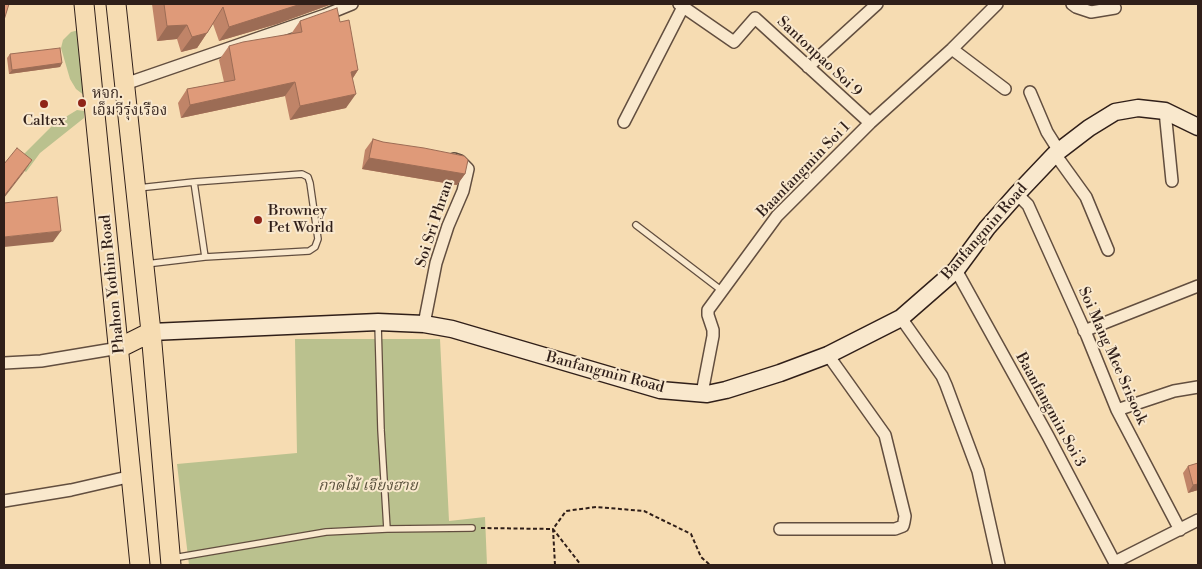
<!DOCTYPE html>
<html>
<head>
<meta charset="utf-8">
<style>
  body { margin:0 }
  #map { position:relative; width:1202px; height:569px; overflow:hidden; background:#f6dcb2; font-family:"Libre Bodoni",serif }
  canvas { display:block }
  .frame { position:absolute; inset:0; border:5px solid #301f19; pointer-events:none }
</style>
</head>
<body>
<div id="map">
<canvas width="1202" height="569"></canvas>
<div class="frame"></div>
</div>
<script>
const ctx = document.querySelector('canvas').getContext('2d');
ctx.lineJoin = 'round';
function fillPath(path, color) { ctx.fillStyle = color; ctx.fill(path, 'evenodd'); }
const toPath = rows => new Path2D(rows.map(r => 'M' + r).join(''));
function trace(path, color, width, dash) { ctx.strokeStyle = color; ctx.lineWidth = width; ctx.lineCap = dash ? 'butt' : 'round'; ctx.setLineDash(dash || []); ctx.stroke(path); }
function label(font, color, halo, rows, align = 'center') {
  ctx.font = font + ' "Libre Bodoni","Noto Serif Thai",serif'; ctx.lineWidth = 4; ctx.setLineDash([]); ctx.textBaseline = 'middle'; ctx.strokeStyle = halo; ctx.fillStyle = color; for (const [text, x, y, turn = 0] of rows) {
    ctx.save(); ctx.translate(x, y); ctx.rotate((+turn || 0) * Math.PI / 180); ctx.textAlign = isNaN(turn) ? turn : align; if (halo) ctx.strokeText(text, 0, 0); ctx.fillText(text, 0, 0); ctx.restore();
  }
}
const green = toPath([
  [79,30,85,96,76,89,70,79,61,48,63,40,71,32],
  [77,110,84,111,84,118,40,153,26,172,14,164,54,124],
  [295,339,440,339,449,521,485,517,487,565,189,565,177,464,297,453]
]);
const path = toPath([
  [481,528,553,529,581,565],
  [555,565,553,529,566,511,596,507,644,511,691,534,701,557,710,565]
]);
const lane = toPath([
  [194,182,302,174,308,177,310,183,318,239,315,247,309,251,205,257],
  [138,188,194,182,205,257,146,264],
  [636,225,721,290],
  [378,324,381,430,387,529],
  [173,558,326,532,387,529,472,528]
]);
const street = toPath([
  [679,4,734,42,755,18,870,123],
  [1072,4,1076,7,1091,12,1115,8],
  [952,49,1005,89],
  [808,67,877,4],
  [125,84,325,15,352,4],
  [1030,92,1047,132,1059,151],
  [1165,111,1172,181],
  [624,122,683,7],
  [1055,154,1086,197,1108,250],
  [1017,194,1028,205,1087,336,1117,410,1180,530],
  [956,270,1048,436,1116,565],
  [901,318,942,376,946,385,978,471,999,565],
  [424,324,436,263,448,226,463,191,468,169,460,161,454,159],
  [1084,331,1198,286],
  [4,363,41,361,119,348],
  [702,393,713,336,713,330,708,315,708,310,777,216,870,123,952,49,997,4],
  [1117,410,1174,391,1198,387],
  [4,501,71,490,132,476],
  [780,529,895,529,903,526,904,522,905,516,885,435,828,355],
  [1115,562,1198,520]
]);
const secondary = toPath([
  [151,332,378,322,424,324,452,329,660,390,707,394,726,390,780,373,828,355,901,318,956,270,987,228,1017,194,1055,154,1089,128,1115,112,1138,108,1165,111,1198,127]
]);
const primary = toPath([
  [84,4,140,565],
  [116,4,151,332,171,565],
  [119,348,151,332]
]);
const wall = toPath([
  [152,4,332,4,277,24,219,41,213,24,197,48,181,52,177,39,157,41],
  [300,21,340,22,358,70,353,78,346,108,290,120,285,96,181,118,178,103,187,89,224,82,219,60,229,46,291,34],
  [10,54,62,63,60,67,9,74,7,58],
  [373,139,383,142,465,174,457,185,362,169,365,150],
  [1198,463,1198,490,1188,493,1183,473,1188,466]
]);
const shadedWall = toPath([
  [301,4,332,4,277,24,219,41,229,27],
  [187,25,177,39,157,41,167,26],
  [207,33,197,48,181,52,192,37],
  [62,63,60,67,9,74,12,70],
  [358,70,349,84,351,72],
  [295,82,285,96,181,118,190,105],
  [356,94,346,108,290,120,300,106],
  [369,158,465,174,457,185,362,169],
  [32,160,24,172,4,198,4,196],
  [61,231,53,242,4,247,4,237],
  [1198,484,1198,490,1188,493,1193,485]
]);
const building = toPath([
  [4,4,9,4,4,20,4,4],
  [164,4,301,4,229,27,223,7,207,33,192,37,187,25,167,26,164,4],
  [337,8,340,22,349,20,358,70,351,72,356,94,300,106,295,82,190,105,187,89,235,80,229,46,243,42,302,32,300,21,337,8],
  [60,48,62,63,12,70,10,54,60,48],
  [373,139,383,142,424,148,464,156,468,160,465,174,369,158,373,139],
  [17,148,32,160,4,196,4,164,17,148],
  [57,197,61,231,4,237,4,203,57,197],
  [1198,463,1198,484,1193,485,1188,466,1198,463]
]);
const markers = [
  [82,103,5,"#8f2418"],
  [44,104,5,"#8f2418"],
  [258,220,5,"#8f2418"]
];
const streetNames = [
  ["Santonpao Soi 9",819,57,43],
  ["Baanfangmin Soi 1",804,170,-46],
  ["Soi Sri Phran",435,224,-72],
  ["Banfangmin Road",985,232,-49],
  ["Phahon Yothin Road",113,284,-96],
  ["Soi Mang Mee Srisook",1112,356,66],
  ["Banfangmin Road",605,373,15],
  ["Baanfangmin Soi 3",1050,410,61]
];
const poiNames = [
  ["หจก.",92,94],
  ["เอ็มวีรุ่งเรือง",92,111],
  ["Caltex",44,121,"center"],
  ["Browney",268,211],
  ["Pet World",268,228]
];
const parkNames = [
  ["กาดไม้ เจียงฮาย",368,486]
];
fillPath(green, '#bac18e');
trace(lane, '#624e3f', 8);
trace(street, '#624e3f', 14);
trace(secondary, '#301f19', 19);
trace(primary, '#301f19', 21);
trace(path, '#301f19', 2, [4, 2.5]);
trace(lane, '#f9e8cd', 5.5);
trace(street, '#f9e8cd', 11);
trace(secondary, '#f9e8cd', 16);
trace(primary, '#f6dcb2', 19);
fillPath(wall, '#c08468');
fillPath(shadedWall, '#9c6c55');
fillPath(building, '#df9a79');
trace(building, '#9c6c55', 1);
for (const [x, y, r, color] of markers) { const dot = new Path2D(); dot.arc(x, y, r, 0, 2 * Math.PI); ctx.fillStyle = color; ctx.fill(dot); trace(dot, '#f9e8cd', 2); }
label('15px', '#301f19', '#f9e8cd', streetNames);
label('15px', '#301f19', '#f9e8cd', poiNames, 'left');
label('italic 15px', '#59503c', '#f9e8cd', parkNames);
</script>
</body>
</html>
